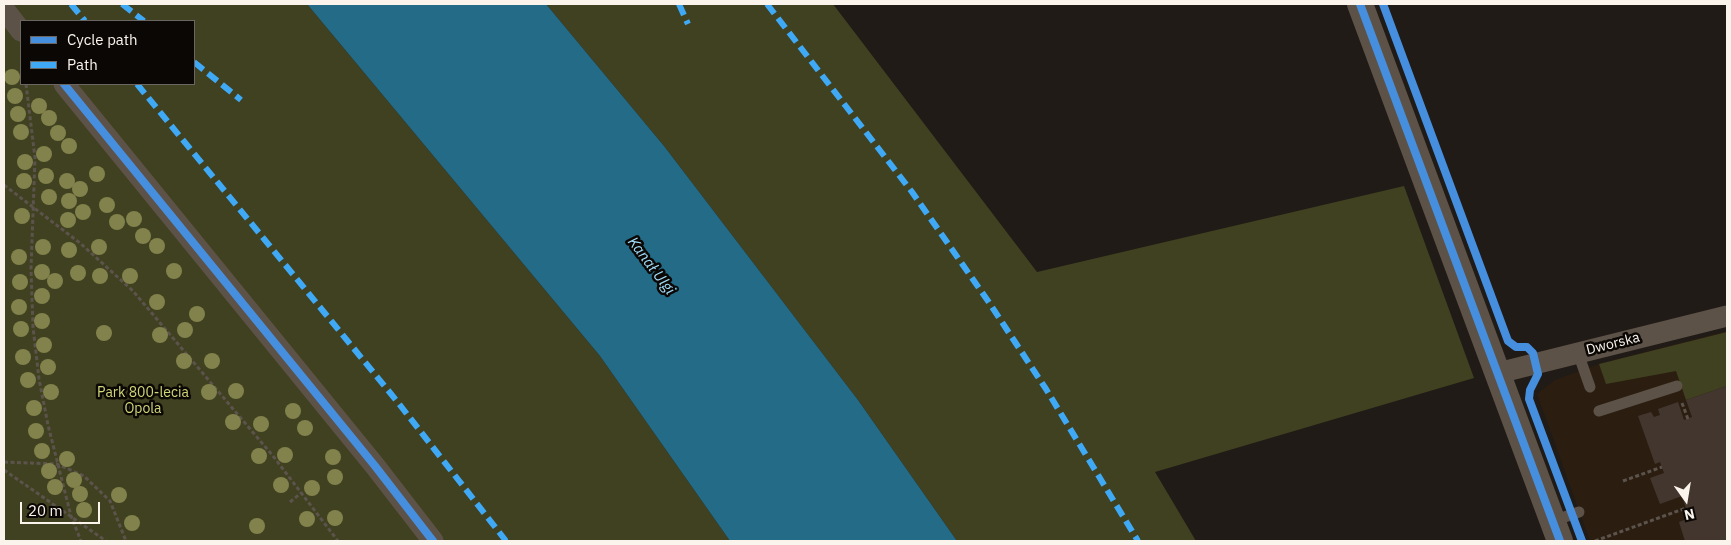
<!DOCTYPE html>
<html>
<head>
<meta charset="utf-8">
<style>
  body { margin:0 }
  #map { position:relative; width:1731px; height:545px; overflow:hidden; background:#201b16; font-family:"IBM Plex Sans",sans-serif }
  canvas { display:block }
  .frame { position:absolute; inset:0; border:5px solid #fbf4ed; pointer-events:none }
  .legend { position:absolute; left:20px; top:20px; width:175px; height:65px; box-sizing:border-box; background:#0b0704; border:1px solid #6b6661; margin:0; padding:6px 9px; list-style:none; font-size:15px; color:#fbf4ed }
  .legend li { display:flex; align-items:center; gap:10px; height:25px }
  .legend b { width:25px; border:1px solid #6b6661 }
  .north { position:absolute; left:1661px; top:475px; width:50px; height:50px; -webkit-text-stroke:4px #0b0704; paint-order:stroke; rotate:167deg; font-size:14px; font-weight:700; line-height:20px; text-align:center; color:#fbf4ed }
  .north::after { content:''; display:block; margin:auto; width:18px; height:22px; background:#fbf4ed; clip-path:polygon(50% 0,100% 100%,50% 72%,0 100%) }
  .scale { position:absolute; left:20px; top:502px; width:80px; height:22px; box-sizing:border-box; border:2px solid #fbf4ed; border-top:0; padding-left:6px; font-size:15px; line-height:18px; white-space:nowrap; color:#fbf4ed; -webkit-text-stroke:4px #0b0704; paint-order:stroke }
</style>
</head>
<body>
<div id="map">
<canvas width="1731" height="545"></canvas>
<div class="frame"></div>
<ul class="legend">
<li><b style="height:6px;background:#468fdf"></b>Cycle path</li>
<li><b style="height:6px;background:#3fa9f5"></b>Path</li>
</ul>
<div class="north">N</div>
<div class="scale">20 m</div>
</div>
<script>
const ctx = document.querySelector('canvas').getContext('2d');
ctx.lineJoin = 'round';
function fillPath(path, color) { ctx.fillStyle = color; ctx.fill(path, 'evenodd'); }
const toPath = rows => new Path2D(rows.map(r => 'M' + r).join(''));
function trace(path, color, width, dash) { ctx.strokeStyle = color; ctx.lineWidth = width; ctx.lineCap = dash ? 'butt' : 'round'; ctx.setLineDash(dash || []); ctx.stroke(path); }
function label(font, color, halo, rows, align = 'center') {
  ctx.font = font + ' "IBM Plex Sans",sans-serif'; ctx.lineWidth = 5; ctx.setLineDash([]); ctx.textBaseline = 'middle'; ctx.strokeStyle = halo; ctx.fillStyle = color; for (const [text, x, y, turn = 0] of rows) {
    ctx.save(); ctx.translate(x, y); ctx.rotate((+turn || 0) * Math.PI / 180); ctx.textAlign = isNaN(turn) ? turn : align; if (halo) ctx.strokeText(text, 0, 0); ctx.fillText(text, 0, 0); ctx.restore();
  }
}
const built = toPath([
  [1727,331,1727,541,1590,541,1537,394,1555,380,1599,364]
]);
const green = toPath([
  [4,4,307,4,600,356,730,541,4,541],
  [21,21,194,21,194,84,21,84],
  [546,4,833,4,1037,272,1404,186,1474,378,1155,472,1196,541,957,541,858,400,664,146],
  [1727,332,1727,386,1686,400,1676,371,1606,384,1599,364]
]);
const water = toPath([
  [307,4,546,4,664,146,858,400,957,541,730,541,600,356]
]);
const building = toPath([
  [1727,386,1727,541,1685,541,1679,522,1689,518,1682,496,1660,504,1650,478,1664,473,1660,462,1655,464,1638,416,1651,412,1654,417,1660,415,1658,409,1678,402,1684,420,1692,417,1686,400]
]);
const path = toPath([
  [26,84,35,158,31,269,33,327,39,379,48,425,71,516,81,541],
  [4,185,80,243,133,291,273,456,338,541],
  [1682,403,1688,419],
  [4,462,57,464,84,476,110,501,126,541],
  [4,470,106,541],
  [1623,481,1662,467],
  [290,502,301,493],
  [1595,541,1686,508]
]);
const service = toPath([
  [1578,353,1590,387],
  [1599,411,1677,386],
  [1553,521,1579,512]
]);
const minor = toPath([
  [4,9,21,31],
  [64,84,375,466,433,541],
  [1498,373,1727,316]
]);
const tertiary = toPath([
  [1360,4,1560,541]
]);
const quiet = toPath([
  [71,4,85,21],
  [122,4,144,21],
  [679,4,688,24],
  [767,4,912,192,988,301,1046,389,1138,541],
  [194,62,241,100],
  [137,84,396,400,506,541]
]);
const cycleway = toPath([
  [1360,4,1560,541],
  [1383,4,1508,341,1516,347,1527,347,1533,353,1538,374,1530,390,1529,399,1582,541],
  [64,84,375,466,433,541]
]);
const trees = [
  [12,77],
  [15,96],
  [39,106],
  [18,114],
  [49,118],
  [21,132],
  [58,133],
  [69,146],
  [44,154],
  [25,162],
  [97,174],
  [46,176],
  [24,181],
  [67,181],
  [80,189],
  [49,197],
  [69,201],
  [107,205],
  [83,212],
  [22,216],
  [134,219],
  [68,220],
  [117,222],
  [143,236],
  [157,246],
  [43,247],
  [99,247],
  [69,250],
  [19,257],
  [174,271],
  [42,272],
  [78,273],
  [100,276],
  [130,276],
  [55,281],
  [20,282],
  [42,296],
  [157,302],
  [19,307],
  [197,314],
  [42,321],
  [21,329],
  [185,330],
  [104,333],
  [160,335],
  [44,345],
  [23,357],
  [184,361],
  [212,361],
  [48,367],
  [28,380],
  [236,391],
  [51,392],
  [209,392],
  [34,408],
  [293,411],
  [233,422],
  [261,424],
  [305,428],
  [36,431],
  [42,451],
  [285,455],
  [259,456],
  [333,457],
  [67,459],
  [49,471],
  [335,477],
  [74,480],
  [281,485],
  [55,487],
  [312,488],
  [80,494],
  [119,495],
  [84,510],
  [335,518],
  [307,519],
  [132,523],
  [257,526]
];
const streetNames = [
  ["Dworska",1613,344,-14]
];
const parkNames = [
  ["Park 800-lecia",143,393],
  ["Opola",143,409]
];
const waterNames = [
  ["Kanał Ulgi",651,266,53]
];
fillPath(built, '#2b1e10');
fillPath(green, '#404120');
fillPath(water, '#236b87');
fillPath(building, '#43362e');
trace(path, '#5c534c', 3, [4, 2.5]);
trace(service, '#5d5248', 11);
trace(minor, '#5d5248', 21);
trace(tertiary, '#5d5248', 26);
trace(quiet, '#3fa9f5', 6, [12, 6]);
trace(cycleway, '#468fdf', 8);
ctx.fillStyle = '#81824c';
for (const [x, y] of trees) { ctx.beginPath(); ctx.arc(x, y, 8, 0, 2 * Math.PI); ctx.fill(); }
label('14px', '#fbf4ed', '#0b0704', streetNames);
label('14px', '#d1d778', '#0b0704', parkNames);
label('italic 15px', '#a0dbf7', '#0b0704', waterNames);
</script>
</body>
</html>
